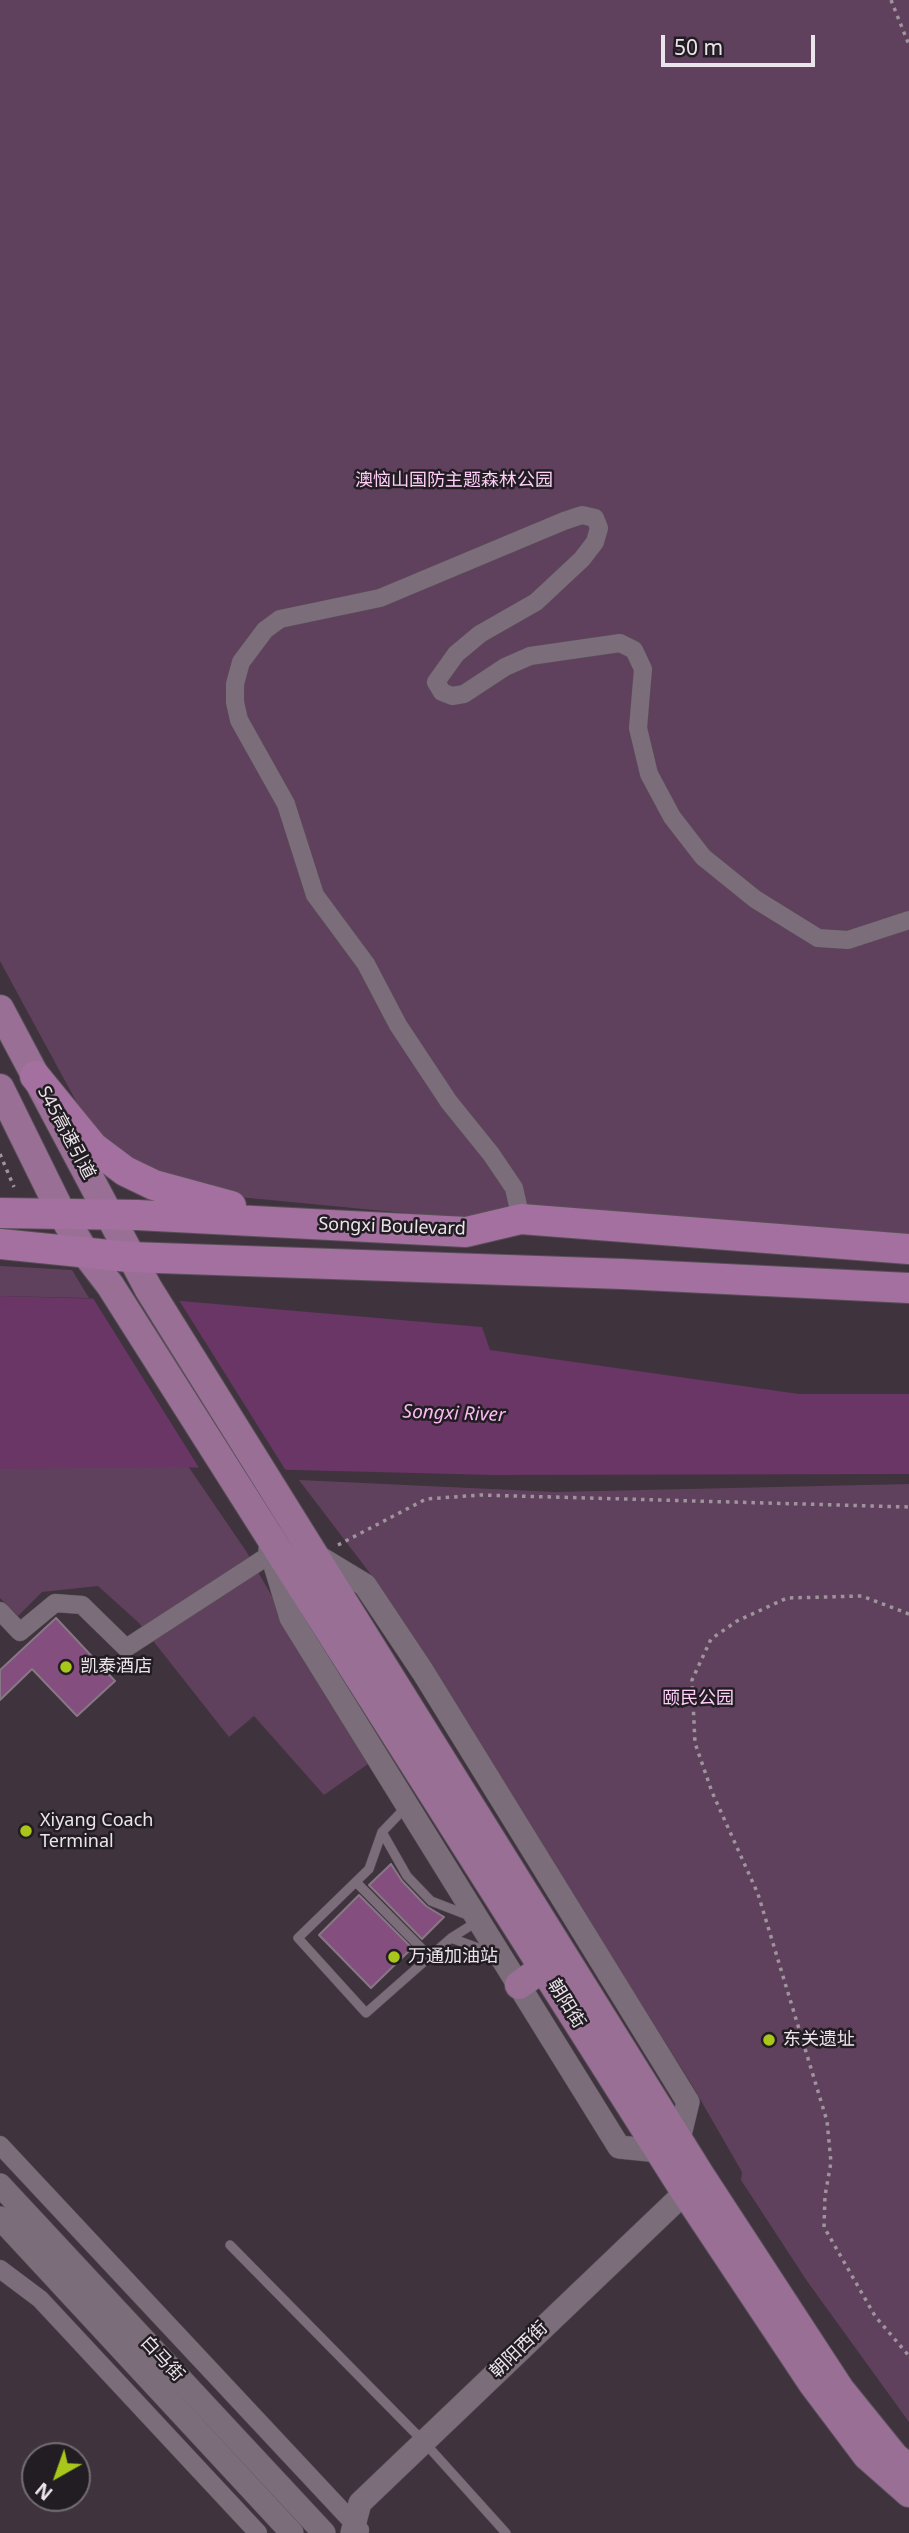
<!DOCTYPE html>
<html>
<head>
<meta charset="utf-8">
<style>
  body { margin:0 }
  #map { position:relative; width:909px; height:2533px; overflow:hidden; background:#3f333e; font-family:"Noto Sans",sans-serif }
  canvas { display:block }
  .north { position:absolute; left:21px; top:2442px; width:70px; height:70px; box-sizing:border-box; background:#221d22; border:2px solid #736d72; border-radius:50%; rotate:220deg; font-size:19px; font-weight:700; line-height:28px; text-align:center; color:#ece4eb }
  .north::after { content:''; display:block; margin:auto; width:24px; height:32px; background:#a9c71a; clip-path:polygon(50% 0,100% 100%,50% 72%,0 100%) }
  .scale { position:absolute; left:661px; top:35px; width:154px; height:32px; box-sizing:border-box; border:4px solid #ece4eb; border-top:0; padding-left:9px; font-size:21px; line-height:24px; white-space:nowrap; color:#ece4eb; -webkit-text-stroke:5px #221d22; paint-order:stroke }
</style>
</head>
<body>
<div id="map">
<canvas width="909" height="2533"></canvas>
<div class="north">N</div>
<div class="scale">50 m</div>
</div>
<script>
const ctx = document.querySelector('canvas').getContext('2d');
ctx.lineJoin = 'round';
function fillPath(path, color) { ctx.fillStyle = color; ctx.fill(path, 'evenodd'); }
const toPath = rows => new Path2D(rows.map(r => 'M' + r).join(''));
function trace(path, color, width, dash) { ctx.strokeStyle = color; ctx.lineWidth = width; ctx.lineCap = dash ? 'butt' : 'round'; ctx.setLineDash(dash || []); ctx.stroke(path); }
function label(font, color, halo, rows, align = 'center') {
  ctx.font = font + ' "Noto Sans","Noto Sans SC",sans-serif'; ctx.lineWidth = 5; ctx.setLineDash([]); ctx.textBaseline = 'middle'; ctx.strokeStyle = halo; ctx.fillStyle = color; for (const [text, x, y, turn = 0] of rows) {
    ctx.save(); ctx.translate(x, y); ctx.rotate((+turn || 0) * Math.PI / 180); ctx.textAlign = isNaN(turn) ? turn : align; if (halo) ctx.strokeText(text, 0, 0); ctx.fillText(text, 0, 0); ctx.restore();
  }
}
const green = toPath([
  [0,0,909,0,909,1246,592,1231,218,1195,146,1173,89,1125,0,961],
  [0,1266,72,1270,89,1298,0,1296],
  [0,1448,177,1450,246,1551,368,1764,324,1795,254,1716,229,1737,139,1623,98,1586,42,1592,18,1616,0,1598],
  [299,1480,555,1492,909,1484,909,2422,807,2281,741,2180,742,2172,692,2085,369,1572]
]);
const water = toPath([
  [0,1296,181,1301,482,1327,490,1350,799,1394,909,1394,909,1474,493,1475,175,1467,0,1469]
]);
const pier = toPath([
  [91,1295,177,1297,288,1474,201,1471]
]);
const building = toPath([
  [56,1618,115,1681,77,1716,32,1669,0,1700,0,1670,56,1618],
  [391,1864,402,1881,426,1906,444,1917,422,1939,369,1885,391,1864],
  [359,1895,412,1948,371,1988,319,1935,359,1895]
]);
const path = toPath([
  [891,0,909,45],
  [0,1154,14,1187],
  [338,1545,426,1499,481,1495,909,1507],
  [909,1614,862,1596,787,1598,737,1621,711,1639,692,1680,695,1743,712,1792,758,1894,827,2121,831,2162,825,2196,824,2227,875,2316,909,2356]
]);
const service = toPath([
  [406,1807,382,1832,369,1869,298,1938,366,2013,451,1938,478,1921],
  [382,1832,407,1876,431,1901,470,1916],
  [356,1882,430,1957],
  [451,1938,492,1953],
  [230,2245,424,2442,506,2533]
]);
const minor = toPath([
  [521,1219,514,1188,491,1154,449,1102,398,1025,366,964,315,895,286,804,239,720,235,702,235,684,241,662,265,630,280,619,380,598,564,521,582,515,595,518,599,528,595,542,582,559,536,602,480,634,456,654,436,682,442,692,452,696,464,694,505,667,530,656,620,643,634,650,643,669,638,728,649,774,672,817,703,857,755,899,818,938,848,940,909,920],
  [0,1611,20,1632,55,1603,82,1605,126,1648,277,1550],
  [0,2145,360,2530],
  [0,2269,40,2299,258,2533]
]);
const tertiary = toPath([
  [270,1549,291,1618,619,2147,659,2151],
  [317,1556,365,1585,423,1672,688,2102,679,2139],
  [0,2185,324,2533],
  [0,2218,292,2533],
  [352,2533,360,2503,697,2181]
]);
const primary = toPath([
  [0,1009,148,1288,701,2176,840,2389,895,2457,909,2468],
  [0,1088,63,1216,86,1254,110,1285,685,2192,812,2383,867,2456,909,2493],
  [519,1985,543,1968]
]);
const trunk = toPath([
  [35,1076,93,1147,125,1171,154,1185,231,1206],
  [0,1213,137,1215,466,1232,521,1219,909,1249],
  [0,1244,129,1257,623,1274,909,1288]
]);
const markers = [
  [66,1667,7,"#a9c71a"],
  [26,1831,7,"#a9c71a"],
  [394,1957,7,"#a9c71a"],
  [769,2040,7,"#a9c71a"]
];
const parkNames = [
  ["澳恼山国防主题森林公园",454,481],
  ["颐民公园",698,1699]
];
const streetNames = [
  ["S45高速引道",66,1133,62],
  ["Songxi Boulevard",392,1227,2],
  ["朝阳街",566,2004,58],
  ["朝阳西街",519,2350,-44],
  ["白马街",162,2359,47]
];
const poiNames = [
  ["凯泰酒店",80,1667],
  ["Xiyang Coach",40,1821],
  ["Terminal",40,1842],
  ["万通加油站",408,1957],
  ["东关遗址",783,2040]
];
const waterNames = [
  ["Songxi River",454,1414,2]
];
fillPath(green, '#60415d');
fillPath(water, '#693665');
fillPath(pier, '#3f333e');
fillPath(building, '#844f7f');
trace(building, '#867884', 2);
trace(service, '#594f58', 10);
trace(minor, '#594f58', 19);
trace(tertiary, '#594f58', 24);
trace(primary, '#594f58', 30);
trace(trunk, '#594f58', 32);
trace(path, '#9d949c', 3.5, [3.5, 5]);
trace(service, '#7b6d79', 9);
trace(minor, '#7b6d79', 18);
trace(tertiary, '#7b6d79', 23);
trace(primary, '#9a6f96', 28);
trace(trunk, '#a470a0', 30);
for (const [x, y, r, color] of markers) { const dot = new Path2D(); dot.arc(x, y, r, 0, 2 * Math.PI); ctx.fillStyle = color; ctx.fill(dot); trace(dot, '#221d22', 2.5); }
label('18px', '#ffcef9', '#221d22', parkNames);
label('18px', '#ece4eb', '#221d22', streetNames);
label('18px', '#ece4eb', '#221d22', poiNames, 'left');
label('italic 19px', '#f9baf2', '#221d22', waterNames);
</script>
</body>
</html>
